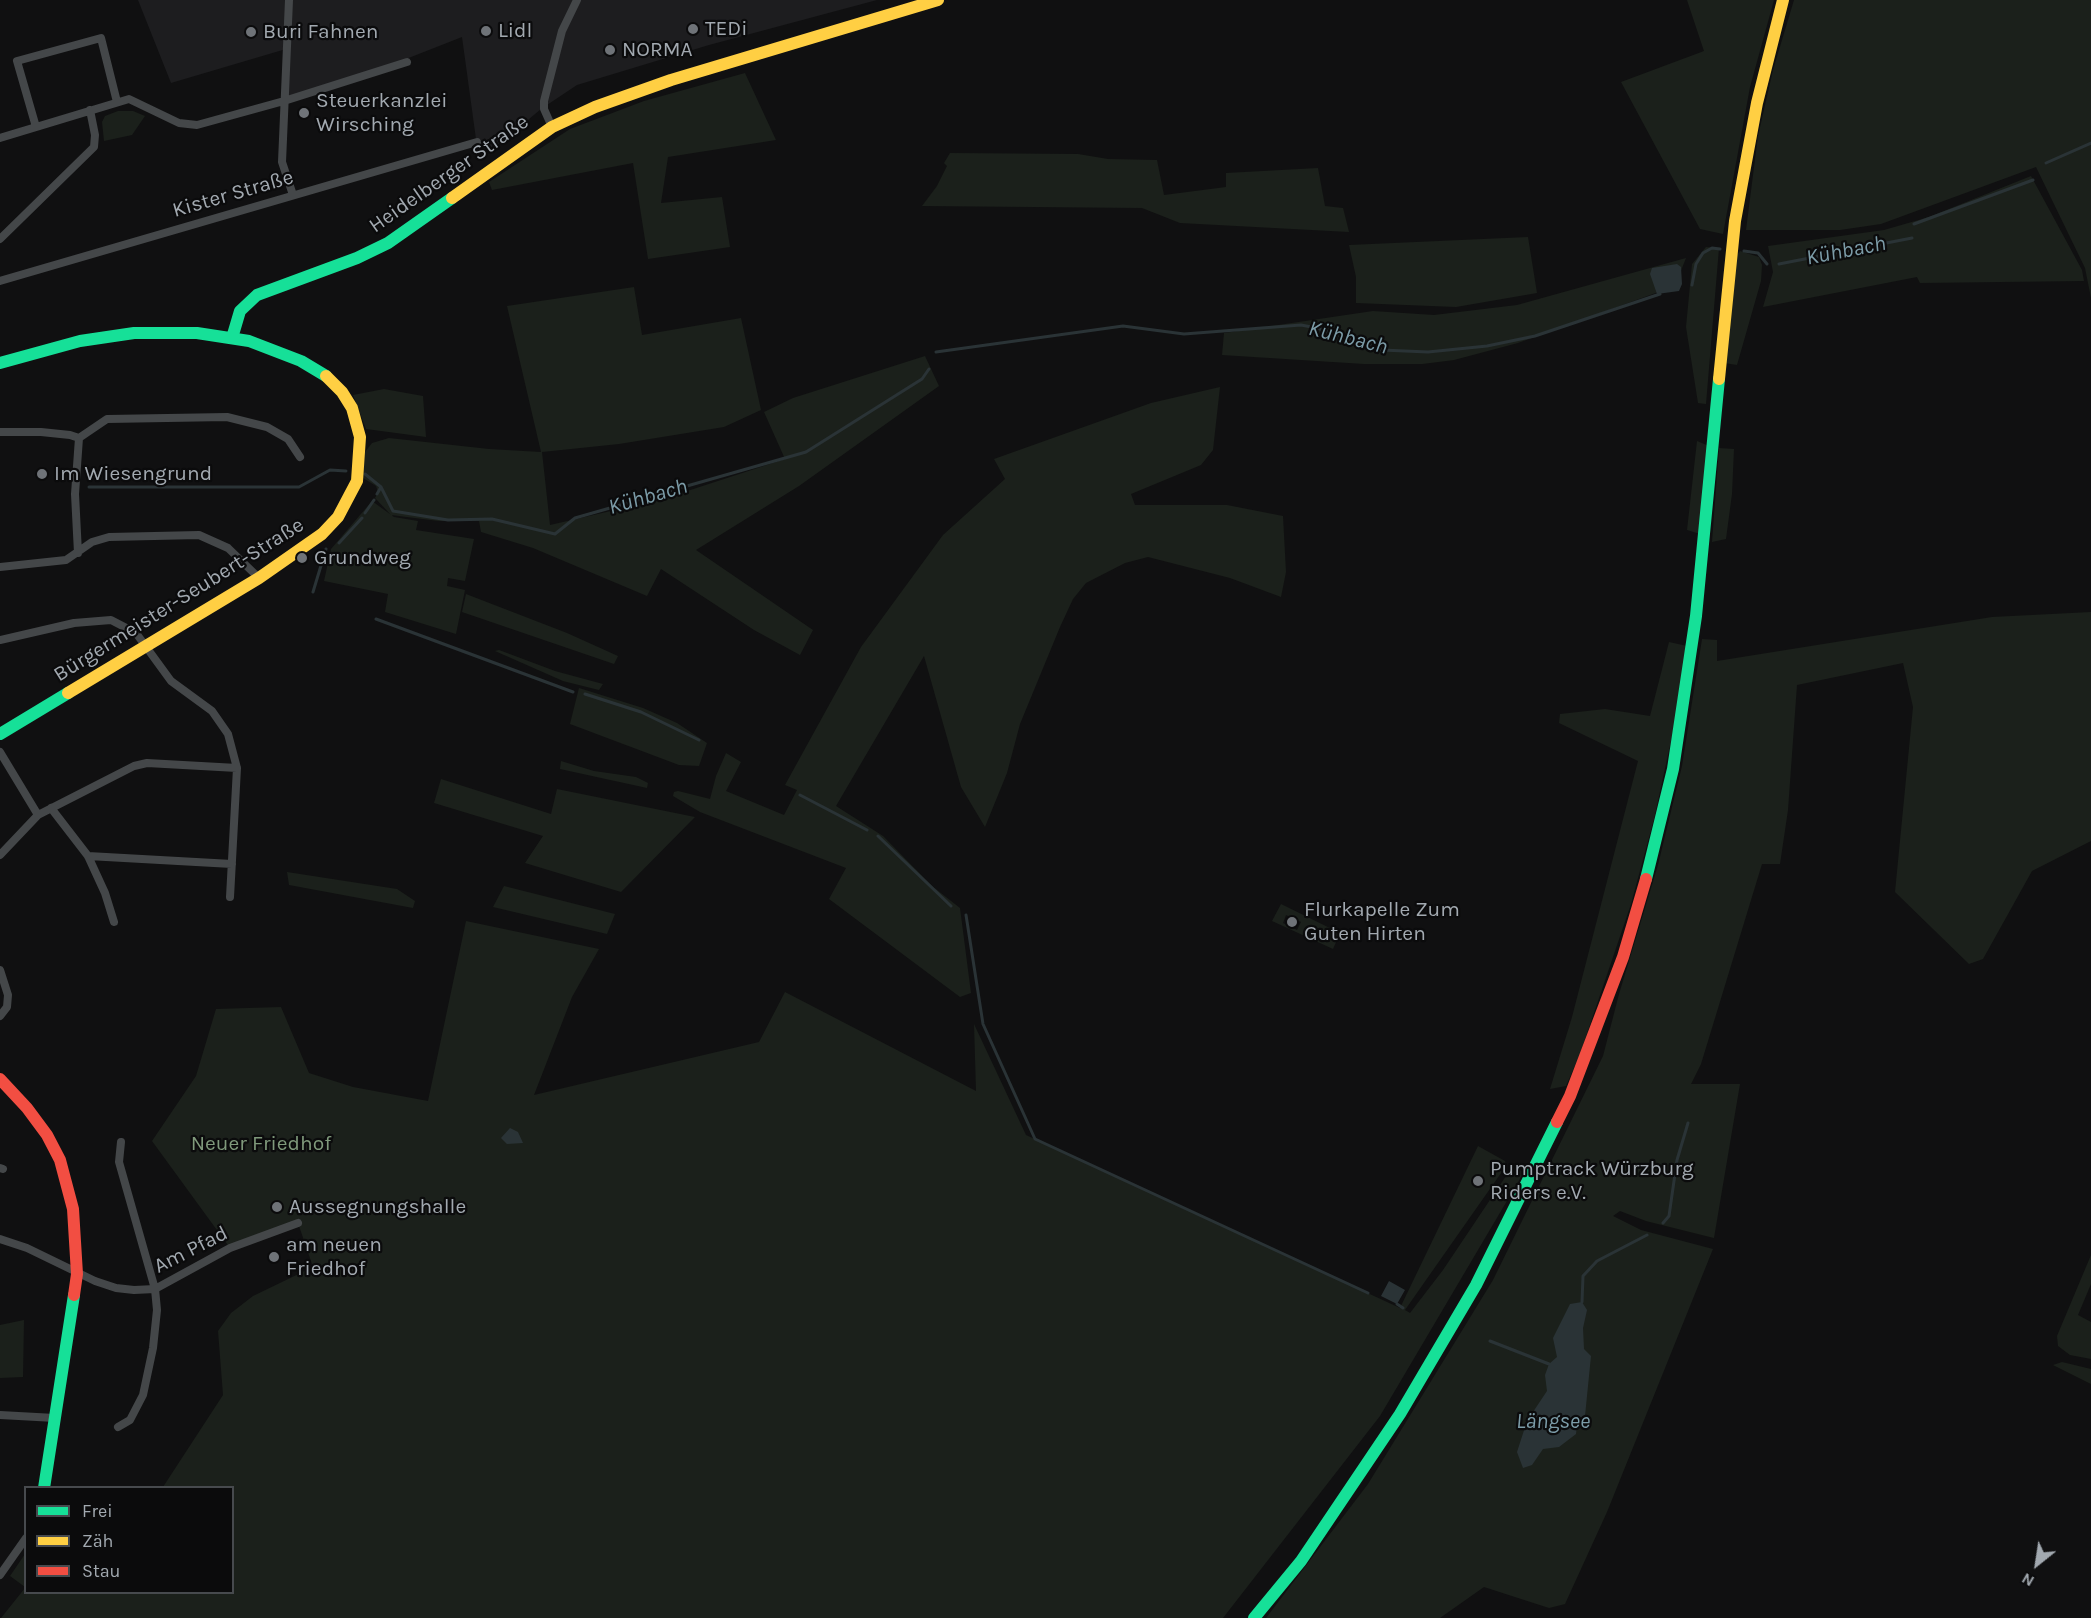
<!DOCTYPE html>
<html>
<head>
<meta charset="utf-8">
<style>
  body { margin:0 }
  #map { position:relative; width:2091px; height:1618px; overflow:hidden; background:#101011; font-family:Karla,sans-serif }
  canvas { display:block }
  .legend { position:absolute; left:24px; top:1486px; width:210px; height:108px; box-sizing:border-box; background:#0b0b0c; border:2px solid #474a4e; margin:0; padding:8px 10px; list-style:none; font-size:18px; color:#a2a9b0 }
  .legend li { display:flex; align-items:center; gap:12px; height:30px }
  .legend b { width:30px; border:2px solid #474a4e }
  .north { position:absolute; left:2007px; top:1534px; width:60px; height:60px; -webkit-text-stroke:4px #0b0b0c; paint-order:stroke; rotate:210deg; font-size:16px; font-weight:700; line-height:24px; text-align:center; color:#a2a9b0 }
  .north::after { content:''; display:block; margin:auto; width:21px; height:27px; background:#a2a9b0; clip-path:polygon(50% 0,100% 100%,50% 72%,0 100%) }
</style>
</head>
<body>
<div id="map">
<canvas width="2091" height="1618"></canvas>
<ul class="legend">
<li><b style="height:8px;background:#16e098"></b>Frei</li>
<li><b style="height:8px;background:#ffcf43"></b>Zäh</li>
<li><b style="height:8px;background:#f24e42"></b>Stau</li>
</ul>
<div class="north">N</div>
</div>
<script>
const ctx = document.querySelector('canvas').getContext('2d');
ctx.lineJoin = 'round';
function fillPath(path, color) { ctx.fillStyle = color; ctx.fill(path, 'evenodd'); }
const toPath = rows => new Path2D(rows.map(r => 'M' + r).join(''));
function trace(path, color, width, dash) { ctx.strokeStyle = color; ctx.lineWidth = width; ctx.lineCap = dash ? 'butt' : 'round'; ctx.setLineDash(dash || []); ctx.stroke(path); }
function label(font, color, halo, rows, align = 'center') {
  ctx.font = font + ' Karla,sans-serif'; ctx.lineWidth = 4.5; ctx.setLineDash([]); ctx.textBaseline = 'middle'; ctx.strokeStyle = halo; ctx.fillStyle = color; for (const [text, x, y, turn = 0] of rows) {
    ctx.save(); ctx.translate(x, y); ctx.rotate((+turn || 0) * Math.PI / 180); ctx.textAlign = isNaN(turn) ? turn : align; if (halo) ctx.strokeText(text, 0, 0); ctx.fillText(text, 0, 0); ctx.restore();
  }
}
const built = toPath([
  [138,0,877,0,709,45,577,85,541,109,479,161,462,37,373,72,288,98,286,49,171,83]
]);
const green = toPath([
  [1687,0,1774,0,1750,87,1723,234,1700,229,1621,82,1704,51],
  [1794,0,2091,0,2091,298,2085,268,2036,167,1881,224,1840,230,1746,230,1758,136,1773,70],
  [745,73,776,140,668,157,661,203,722,197,730,247,648,259,633,163,492,190,489,182,570,129,644,101],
  [118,111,133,111,145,116,132,135,104,141,102,122,105,116],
  [950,153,1078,154,1108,159,1157,160,1164,195,1226,187,1226,173,1318,168,1325,206,1343,208,1349,232,1180,223,1142,208,922,206,937,186,947,166,944,163],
  [2031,176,2082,270,2084,281,1920,283,1917,277,1763,307,1773,272,1768,246,1884,230,1929,217],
  [1528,237,1537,293,1456,307,1356,303,1356,277,1349,245],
  [1706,247,1719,248,1706,404,1698,403,1686,327,1692,264],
  [1740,251,1759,257,1762,265,1761,281,1737,365,1724,363,1736,256],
  [1686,258,1675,286,1518,343,1454,360,1422,364,1364,364,1222,355,1224,333,1373,311,1434,315,1517,305],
  [634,287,642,335,741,318,761,410,724,427,619,444,542,452,550,525,663,499,785,459,764,412,793,398,925,356,939,386,799,486,696,550,813,630,800,655,754,630,661,569,647,596,533,548,481,532,479,521,439,521,391,515,375,498,378,492,376,486,363,478,365,452,372,443,389,438,489,449,541,452,507,306],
  [1220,387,1213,450,1201,465,1131,494,1135,505,1227,505,1283,516,1286,572,1281,597,1230,578,1148,557,1125,563,1086,583,1073,599,1060,627,1020,724,1007,773,985,827,961,787,924,656,836,806,883,836,932,886,960,908,971,993,960,997,829,899,846,868,700,812,673,796,674,792,678,791,710,799,716,776,726,753,741,762,726,791,784,815,797,790,785,785,861,647,943,535,1005,479,994,459,1151,403],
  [384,389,423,396,426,437,366,429,353,395],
  [1697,441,1709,446,1700,534,1687,530],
  [1719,448,1734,449,1732,494,1726,539,1712,542],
  [372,501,394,517,418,521,416,530,474,539,465,581,448,578,447,586,465,590,456,634,385,612,388,594,324,581,331,549],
  [466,594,567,633,618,656,614,664,462,612],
  [2091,612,2091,841,2032,871,1983,959,1969,964,1895,892,1913,707,1903,663,1797,685,1788,810,1780,864,1762,864,1701,1064,1691,1084,1740,1084,1714,1238,1646,1221,1620,1211,1613,1216,1641,1230,1713,1249,1607,1512,1565,1604,1549,1608,1484,1587,1440,1618,1266,1618,1368,1484,1493,1280,1603,1056,1619,994,1658,865,1682,766,1702,639,1717,640,1717,661,1992,617],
  [1669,642,1687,646,1676,718,1654,819,1631,904,1580,1054,1566,1086,1550,1089,1572,1017,1638,761,1559,723,1560,714,1605,709,1650,716],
  [499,650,555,671,603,684,599,690,563,681,495,651],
  [579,688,643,708,677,723,707,743,699,766,679,765,570,724],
  [561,761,594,771,636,777,648,783,647,788,560,769],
  [441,779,551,814,557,789,695,817,621,892,525,863,543,836,434,803],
  [287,872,397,889,415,901,413,908,289,885],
  [504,886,615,914,607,934,493,907],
  [1281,904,1340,933,1333,949,1272,921],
  [1286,915,1301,922,1297,930,1283,923],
  [466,921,599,949,572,997,534,1095,759,1042,785,992,976,1091,974,1024,1026,1135,1400,1308,1478,1146,1505,1161,1506,1166,1405,1310,1410,1313,1443,1270,1510,1170,1515,1168,1524,1172,1380,1416,1223,1618,1,1618,25,1588,26,1592,232,1592,232,1488,163,1487,223,1395,218,1331,231,1313,253,1296,313,1267,298,1223,230,1248,152,1141,196,1076,216,1009,281,1007,309,1073,353,1087,428,1101],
  [2091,1255,2091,1284,2078,1315,2091,1322,2091,1359,2070,1355,2058,1346,2057,1336],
  [24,1320,23,1377,0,1378,0,1325],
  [2062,1362,2091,1369,2091,1384,2053,1365],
  [25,1554,25,1587,10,1576]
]);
const water = toPath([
  [1677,264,1681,267,1682,284,1679,291,1657,294,1650,274,1652,268],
  [510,1128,518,1132,523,1143,507,1144,501,1138],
  [1389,1281,1405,1290,1397,1304,1381,1296],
  [1582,1302,1587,1310,1583,1328,1584,1349,1591,1356,1585,1416,1577,1425,1576,1434,1559,1447,1543,1449,1532,1465,1523,1468,1517,1452,1527,1421,1547,1391,1545,1375,1549,1364,1557,1357,1553,1338,1570,1304]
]);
const stream = toPath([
  [2046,163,2091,143],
  [1914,224,2033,180],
  [1744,251,1758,253,1767,264],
  [1779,264,1912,238],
  [1692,285,1696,264,1703,253,1712,248,1720,249],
  [936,352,1123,326,1184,334,1301,325,1317,328,1382,350,1428,352,1487,346,1535,336,1660,294],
  [365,474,381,487,393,511,448,520,492,519,555,534,575,518,806,452,922,379,929,369],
  [89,487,299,487,330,470,346,471],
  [377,494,381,487],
  [365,513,374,500],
  [339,543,362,518],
  [313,592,326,549],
  [376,619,573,692],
  [585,694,641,712,699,740],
  [800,795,867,830],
  [878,836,951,906],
  [966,915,983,1024,1035,1139,1368,1293],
  [1663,1223,1669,1216,1677,1160,1688,1123],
  [1582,1302,1583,1276,1597,1261,1647,1235],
  [1397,1304,1403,1308],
  [1490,1341,1549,1364]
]);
const street = toPath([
  [289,0,282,162,293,195],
  [36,127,17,61,101,38,117,102],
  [552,127,544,109,544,101,562,31,577,0],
  [0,138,129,99,179,123,197,125,284,101,407,62],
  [0,239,94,147,95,135,90,110],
  [0,281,477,142],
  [0,432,41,432,70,435,79,438],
  [79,438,107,419,227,417,267,427,288,439,300,457],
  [78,553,75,494,79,438],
  [0,567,66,560,92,542,109,537,199,535,228,548,259,578],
  [0,640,74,623,111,620,136,633,171,681,212,711,228,734,237,768,230,897],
  [0,752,38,815],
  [51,808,88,856,105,893,114,922],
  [0,855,38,815,134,766,147,763,237,768],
  [88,856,232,864],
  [0,970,8,995,7,1007,0,1016],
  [0,1168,3,1169],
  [0,1239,27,1248,95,1281,116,1288,134,1290,155,1289,230,1248,298,1223],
  [0,1415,55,1418],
  [118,1427,130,1420,143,1395,153,1348,157,1310,155,1289,119,1162,121,1142],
  [0,1575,26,1538]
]);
const fast = toPath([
  [232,338,240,311,257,295,357,258,388,243,452,198],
  [0,363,80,341,134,333,197,333,249,341,301,361,326,376],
  [0,734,68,693],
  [1646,879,1673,769,1696,616,1719,379],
  [44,1488,74,1295],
  [1254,1618,1301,1561,1400,1414,1476,1285,1557,1122]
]);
const slow = toPath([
  [452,198,552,127,595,107,671,80,938,0],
  [1719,379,1735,221,1757,103,1783,0],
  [68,693,259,578,322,534,338,517,357,481,360,437,352,408,342,392,326,376]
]);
const jam = toPath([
  [0,1079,27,1108,47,1135,60,1160,73,1209,77,1274,74,1295],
  [1557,1122,1570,1096,1623,957,1646,879]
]);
const markers = [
  [693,29,6,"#6f7378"],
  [486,31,6,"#6f7378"],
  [251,32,6,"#6f7378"],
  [610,50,6,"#6f7378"],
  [304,113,6,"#6f7378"],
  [42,474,6,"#6f7378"],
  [302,558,6,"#6f7378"],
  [1292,922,6,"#6f7378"],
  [1478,1181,6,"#6f7378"],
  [277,1207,6,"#6f7378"],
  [274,1257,6,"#6f7378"]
];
const poiNames = [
  ["TEDi",705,29],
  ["Lidl",498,31],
  ["Buri Fahnen",263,32],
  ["NORMA",622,50],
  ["Steuerkanzlei",316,101],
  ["Wirsching",316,125],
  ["Im Wiesengrund",54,474],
  ["Grundweg",314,558],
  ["Flurkapelle Zum",1304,910],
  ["Guten Hirten",1304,934],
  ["Pumptrack Würzburg",1490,1169],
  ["Riders e.V.",1490,1193],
  ["Aussegnungshalle",289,1207],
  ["am neuen",286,1245],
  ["Friedhof",286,1269]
];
const streetNames = [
  ["Heidelberger Straße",449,174,-35],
  ["Kister Straße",233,194,-16],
  ["Bürgermeister-Seubert-Straße",179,600,-32],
  ["Am Pfad",191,1250,-27]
];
const parkNames = [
  ["Neuer Friedhof",261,1144]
];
const waterNames = [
  ["Kühbach",1846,251,-11],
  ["Kühbach",1348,338,14],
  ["Kühbach",648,497,-16],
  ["Längsee",1553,1422]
];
fillPath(built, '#1d1d1f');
fillPath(green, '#1b201b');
fillPath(water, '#2a3336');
trace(stream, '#2a3336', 3);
trace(street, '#444749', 8);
trace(fast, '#16e098', 12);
trace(slow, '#ffcf43', 12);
trace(jam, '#f24e42', 12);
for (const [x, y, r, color] of markers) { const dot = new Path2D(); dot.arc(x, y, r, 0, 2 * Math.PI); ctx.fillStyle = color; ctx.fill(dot); trace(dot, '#0b0b0c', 2); }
label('21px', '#a2a9b0', '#0b0b0c', poiNames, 'left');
label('21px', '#a2a9b0', '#0b0b0c', streetNames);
label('21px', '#7f997b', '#0b0b0c', parkNames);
label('italic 22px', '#7c9ca8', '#0b0b0c', waterNames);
</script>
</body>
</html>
